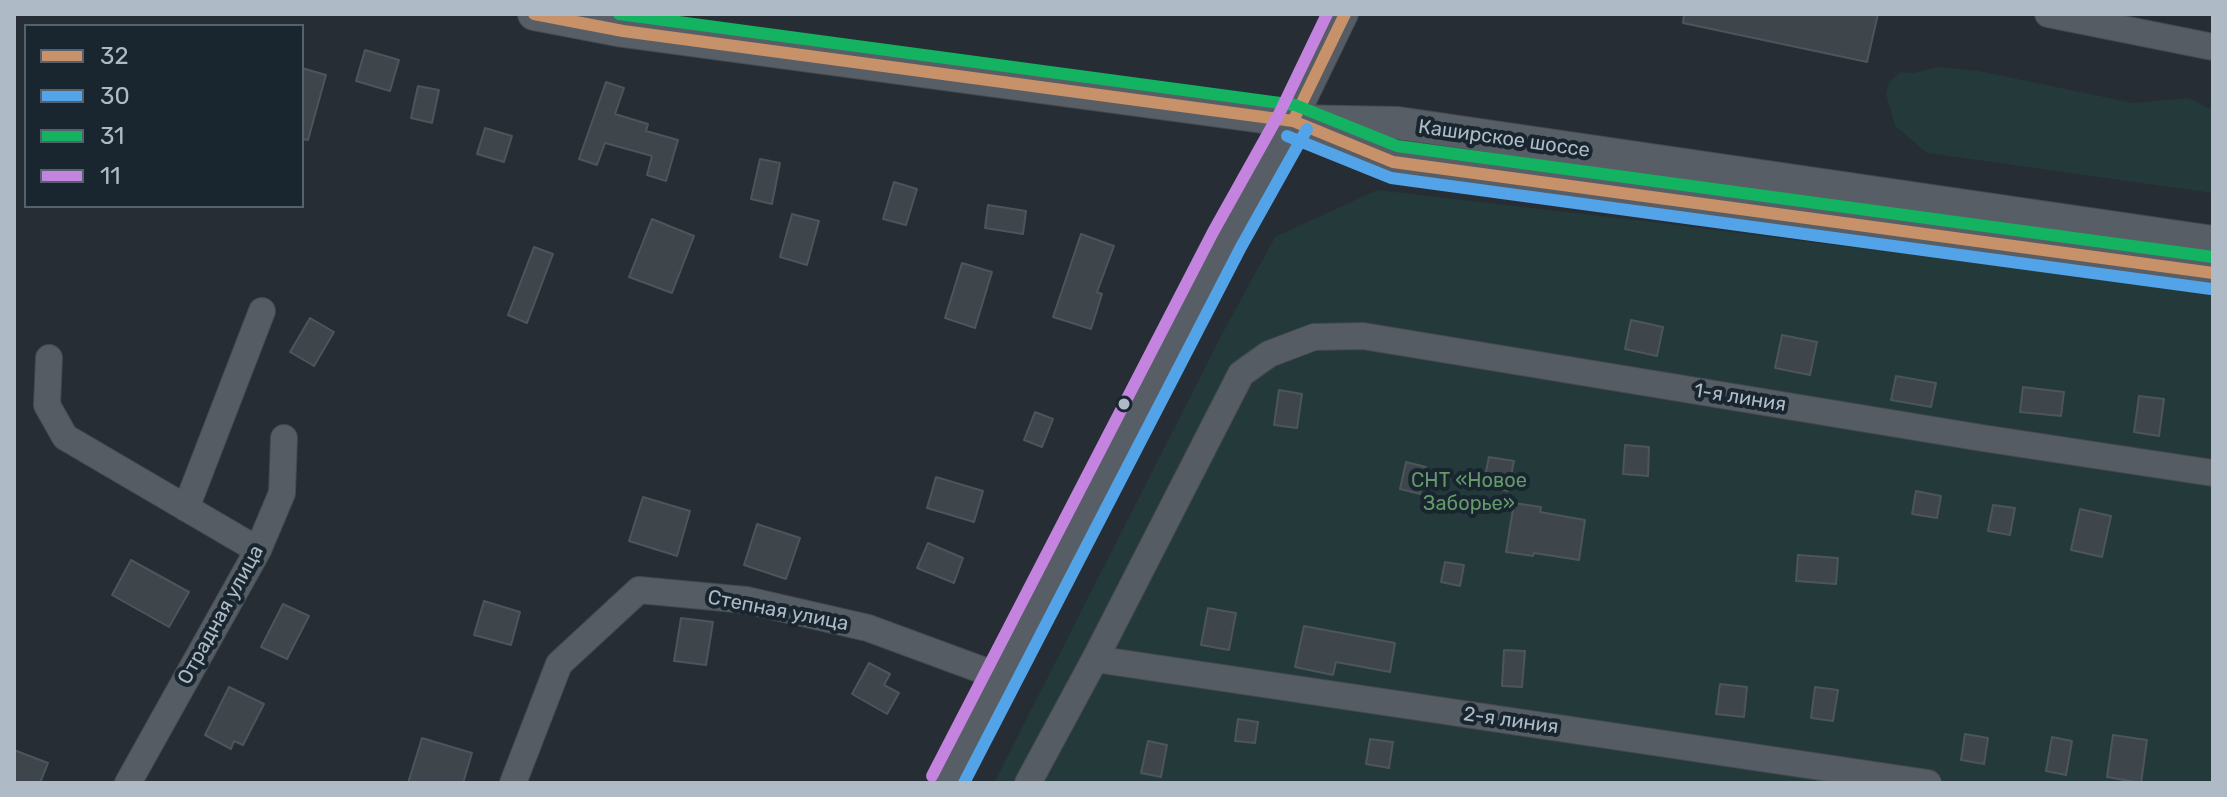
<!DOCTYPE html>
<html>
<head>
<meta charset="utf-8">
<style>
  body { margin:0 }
  #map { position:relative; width:2227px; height:797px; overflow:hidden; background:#262d34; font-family:Rubik,sans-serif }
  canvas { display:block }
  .frame { position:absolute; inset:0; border:16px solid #aebbc7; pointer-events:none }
  .legend { position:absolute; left:24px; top:24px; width:280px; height:184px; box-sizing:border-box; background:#19252f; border:2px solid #55616c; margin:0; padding:10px 14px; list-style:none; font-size:24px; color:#aebbc7 }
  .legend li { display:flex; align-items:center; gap:16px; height:40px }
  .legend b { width:40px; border:2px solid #55616c }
</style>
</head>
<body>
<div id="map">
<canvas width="2227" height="797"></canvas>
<div class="frame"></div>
<ul class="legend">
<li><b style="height:10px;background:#c7916a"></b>32</li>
<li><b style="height:10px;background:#53a3e8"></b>30</li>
<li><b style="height:10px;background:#13b361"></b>31</li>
<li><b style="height:10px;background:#c483df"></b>11</li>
</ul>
</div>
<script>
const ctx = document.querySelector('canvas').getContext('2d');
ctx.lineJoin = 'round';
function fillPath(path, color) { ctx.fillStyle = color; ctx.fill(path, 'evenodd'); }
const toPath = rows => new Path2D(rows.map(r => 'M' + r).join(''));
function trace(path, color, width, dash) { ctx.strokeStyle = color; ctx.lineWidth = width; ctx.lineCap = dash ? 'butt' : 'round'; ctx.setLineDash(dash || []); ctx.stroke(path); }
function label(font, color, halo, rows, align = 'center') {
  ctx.font = font + ' Rubik,sans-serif'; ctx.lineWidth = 8; ctx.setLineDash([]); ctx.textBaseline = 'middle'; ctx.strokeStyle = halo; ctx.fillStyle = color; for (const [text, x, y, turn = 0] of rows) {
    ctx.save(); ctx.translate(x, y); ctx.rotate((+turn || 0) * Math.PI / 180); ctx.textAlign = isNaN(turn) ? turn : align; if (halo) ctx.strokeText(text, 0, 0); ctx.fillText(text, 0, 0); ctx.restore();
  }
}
const green = toPath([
  [1938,67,1979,71,2133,103,2188,98,2213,110,2213,193,1927,153,1895,126,1886,94,1889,82,1901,72,1913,73],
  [1377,190,1644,221,2213,293,2213,783,994,783,1222,334,1275,237]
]);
const building = toPath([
  [1684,14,1878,14,1867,62,1683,23,1684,14],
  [365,50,399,60,390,91,356,81,365,50],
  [302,68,326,75,308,140,302,139,302,68],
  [606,82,624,88,615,114,648,124,646,131,678,140,666,181,647,175,652,156,605,143,597,165,579,159,606,82],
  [418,86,439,90,432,123,411,118,418,86],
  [485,128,512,136,504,162,477,154,485,128],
  [760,159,780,163,772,204,751,199,760,159],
  [894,182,917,189,906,225,883,219,894,182],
  [988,205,1026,211,1023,234,985,228,988,205],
  [792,214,819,221,807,265,780,257,792,214],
  [652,219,694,236,672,293,629,277,652,219],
  [1081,234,1114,246,1097,292,1102,294,1091,329,1053,317,1081,234],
  [534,247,553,254,527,323,508,315,534,247],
  [962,263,992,272,975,328,945,318,962,263],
  [310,318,334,332,314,366,290,352,310,318],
  [1631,320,1663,327,1657,356,1625,349,1631,320],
  [1782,335,1817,342,1810,375,1775,368,1782,335],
  [1896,376,1936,383,1931,407,1891,400,1896,376],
  [2023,387,2064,392,2061,416,2020,412,2023,387],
  [1279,390,1302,394,1297,428,1274,425,1279,390],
  [2139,396,2164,399,2159,436,2134,432,2139,396],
  [1035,412,1053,419,1042,447,1024,440,1035,412],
  [1625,445,1649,447,1648,476,1623,474,1625,445],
  [1489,457,1514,461,1508,491,1483,486,1489,457],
  [1406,462,1426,467,1420,494,1400,489,1406,462],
  [936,477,983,491,974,522,927,508,936,477],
  [1916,491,1941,496,1937,518,1912,514,1916,491],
  [643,497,690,511,677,556,629,541,643,497],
  [1514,503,1541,507,1540,512,1585,520,1579,560,1534,553,1533,556,1506,552,1514,503],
  [1993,505,2015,508,2010,535,1988,531,1993,505],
  [2080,509,2111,516,2102,557,2071,550,2080,509],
  [757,524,800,538,786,579,744,565,757,524],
  [928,543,963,558,954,583,917,568,928,543],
  [1798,555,1838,558,1836,584,1796,581,1798,555],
  [131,560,189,592,169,627,112,595,131,560],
  [1445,562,1464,565,1460,586,1441,582,1445,562],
  [484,601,520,612,511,645,474,635,484,601],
  [283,604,309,616,287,659,261,647,283,604],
  [1208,608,1236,613,1229,650,1201,645,1208,608],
  [681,618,713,622,706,665,674,661,681,618],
  [1304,626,1395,643,1390,672,1336,662,1333,675,1295,667,1304,626],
  [1504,650,1525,651,1522,687,1502,686,1504,650],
  [869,663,890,674,884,685,899,693,887,714,852,694,869,663],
  [1720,684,1747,687,1744,717,1716,714,1720,684],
  [229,687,264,704,243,745,234,741,231,749,205,735,229,687],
  [1815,687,1838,690,1833,721,1811,718,1815,687],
  [1238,719,1258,722,1255,743,1235,741,1238,719],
  [1965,734,1988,738,1984,764,1961,760,1965,734],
  [2113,735,2147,740,2141,783,2107,777,2113,735],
  [2052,737,2072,741,2066,775,2046,771,2052,737],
  [422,738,472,753,463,783,408,783,422,738],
  [1370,739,1393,742,1389,768,1366,764,1370,739],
  [1148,741,1167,745,1161,777,1141,773,1148,741],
  [14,750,48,763,40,783,14,783,14,750]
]);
const minor = toPath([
  [2048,14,2213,47],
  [1293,121,1345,14],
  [49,358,47,405,65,437,258,550],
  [186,508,262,311],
  [1095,659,1928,783],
  [128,783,258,550,282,493,284,438],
  [513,783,559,664,639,590,746,600,868,628,1001,677],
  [1028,783,1095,659,1241,374,1269,354,1314,337,1363,336,1982,438,2213,473]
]);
const major = toPath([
  [534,14,623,31,1293,121,1398,123,2213,242],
  [1311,128,1393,162,2213,273],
  [946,783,1227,239,1293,121]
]);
const bus1 = toPath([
  [534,14,623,31,1293,121,1393,162,2213,273],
  [1293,121,1345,14]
]);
const bus2 = toPath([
  [1287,136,1391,178,2211,289],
  [964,783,1241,247,1307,129]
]);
const bus3 = toPath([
  [619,14,1295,105,1397,146,2213,257]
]);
const bus4 = toPath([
  [932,776,1213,232,1279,114,1327,14]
]);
const markers = [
  [1124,404,7,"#aebbc7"]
];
const streetNames = [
  ["Каширское шоссе",1504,139,8],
  ["1-я линия",1740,398,9],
  ["Степная улица",778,611,11],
  ["Отрадная улица",221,615,-61],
  ["2-я линия",1511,721,8]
];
const parkNames = [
  ["СНТ «Новое",1469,481],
  ["Заборье»",1469,504]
];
fillPath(green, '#23393a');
fillPath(building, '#3e454b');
trace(building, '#4d555c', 2);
trace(minor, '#44494f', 28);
trace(major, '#434a51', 34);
trace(minor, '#565c63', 26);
trace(major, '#585e65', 32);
trace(bus1, '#c7916a', 12);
trace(bus2, '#53a3e8', 12);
trace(bus3, '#13b361', 12);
trace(bus4, '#c483df', 12);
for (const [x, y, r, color] of markers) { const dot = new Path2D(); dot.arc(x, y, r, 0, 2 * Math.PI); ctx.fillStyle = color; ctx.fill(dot); trace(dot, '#19252f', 3); }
label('20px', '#aebbc7', '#19252f', streetNames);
label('20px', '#64996a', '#19252f', parkNames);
</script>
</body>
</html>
